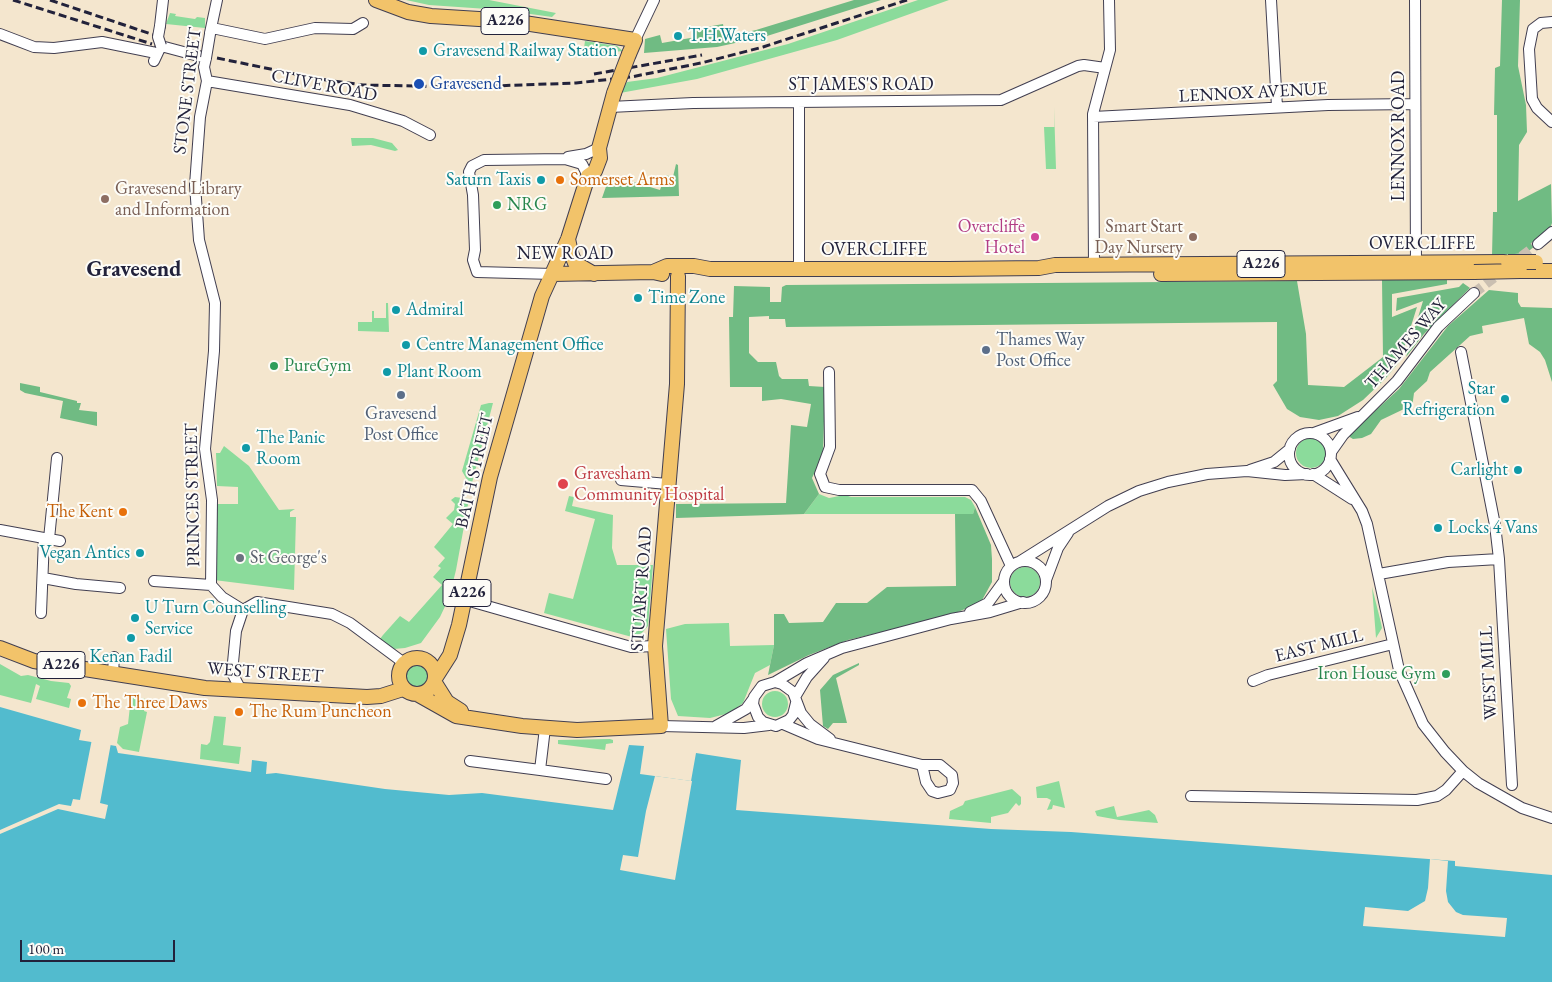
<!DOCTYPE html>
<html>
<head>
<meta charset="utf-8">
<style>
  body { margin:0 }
  #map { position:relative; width:1552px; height:982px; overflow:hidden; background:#f4e6ce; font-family:"EB Garamond",serif }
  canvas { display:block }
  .scale { position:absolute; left:20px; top:940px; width:155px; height:22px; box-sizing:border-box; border:2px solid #22223b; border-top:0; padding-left:6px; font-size:15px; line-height:18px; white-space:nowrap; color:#22223b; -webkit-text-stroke:4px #fdfcf7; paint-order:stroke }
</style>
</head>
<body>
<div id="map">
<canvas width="1552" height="982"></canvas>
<div class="scale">100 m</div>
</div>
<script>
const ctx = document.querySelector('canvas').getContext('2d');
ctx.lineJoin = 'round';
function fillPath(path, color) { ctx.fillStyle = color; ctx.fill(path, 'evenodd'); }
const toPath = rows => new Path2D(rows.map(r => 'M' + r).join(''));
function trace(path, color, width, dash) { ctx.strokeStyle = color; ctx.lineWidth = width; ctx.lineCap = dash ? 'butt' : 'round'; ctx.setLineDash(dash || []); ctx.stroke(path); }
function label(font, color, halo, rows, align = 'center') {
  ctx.font = font + ' "EB Garamond",serif'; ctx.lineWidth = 4; ctx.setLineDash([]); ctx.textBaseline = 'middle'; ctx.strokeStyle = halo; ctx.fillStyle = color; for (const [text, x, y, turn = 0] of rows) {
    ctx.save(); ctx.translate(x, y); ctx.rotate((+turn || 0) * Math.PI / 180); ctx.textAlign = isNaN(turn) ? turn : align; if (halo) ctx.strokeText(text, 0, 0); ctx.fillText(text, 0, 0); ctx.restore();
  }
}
const green = toPath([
  [406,0,489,0,556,13,552,17,502,10,429,5],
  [918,0,949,0,837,40,697,79,620,93,627,82,657,78,788,44],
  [170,13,176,14,175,16,195,19,197,17,205,18,205,28,166,24],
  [585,41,617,46,623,51,583,55],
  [1054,107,1056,169,1046,169,1044,127,1055,127],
  [351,138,373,138,392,143,398,150,395,151,371,145,352,146],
  [386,303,388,303,389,332,358,331,358,322,372,322,372,311,374,311,374,318,386,318],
  [489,403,493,403,472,483,467,480,462,471,481,405],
  '1296 453a15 15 0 1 1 30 0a15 15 0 1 1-30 0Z',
  [224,446,249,466,279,510,295,509,290,512,290,517,296,517,294,590,214,580,216,504,238,504,238,487,217,486,216,453,220,453],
  [819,494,829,498,845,495,851,497,965,497,971,500,975,507,973,514,804,514],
  [569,496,574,497,572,506,613,515,612,548,617,565,653,565,648,626,642,633,632,637,544,613,549,593,573,599,595,519,565,511],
  [455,497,469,499,456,570,449,598,440,617,421,643,405,648,394,649,380,639,383,635,400,616,409,622,442,585,433,577,441,568,438,566,445,558,434,547,453,524,446,518,454,510,455,504,451,500],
  '1010 582a15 15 0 1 1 30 0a15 15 0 1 1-30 0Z',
  [1372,587,1381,623,1382,628,1376,638],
  [729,623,730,646,774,645,770,665,755,673,743,703,730,713,710,718,678,716,671,699,666,629,685,624],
  '403 676a14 14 0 1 1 28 0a14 14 0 1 1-28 0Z',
  [0,664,21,676,28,675,51,681,69,683,71,686,67,698,71,699,69,708,36,699,40,686,36,684,31,703,0,695],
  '762 704a13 13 0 1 1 26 0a13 13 0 1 1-26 0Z',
  [131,697,146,699,144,711,147,712,139,752,123,749,117,743,120,727,128,724],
  [214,716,226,717,223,745,241,747,239,764,200,759,201,744,207,745,210,742],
  [610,739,613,740,613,743,606,744,605,750,558,744,558,740],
  [1059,781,1065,808,1053,805,1052,809,1047,810,1051,800,1047,798,1037,798,1036,787],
  [1012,789,1021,797,1021,804,1019,806,1016,803,1008,813,991,817,991,823,949,819,950,811,963,805,965,801],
  [1114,806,1117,817,1149,810,1155,815,1158,823,1119,820,1097,816,1095,811]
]);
const forest = toPath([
  [854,0,881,0,767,36,717,47,644,53,645,39,660,35,662,43,696,37,695,29,723,24,725,37,756,30],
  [1502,0,1520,0,1518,66,1526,105,1527,132,1519,145,1518,201,1551,184,1552,223,1547,237,1526,253,1492,256,1493,212,1497,212,1497,115,1494,115,1495,68,1500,66],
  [676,164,678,165,679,196,602,198,610,175,660,190,665,175,673,177],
  [1382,280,1447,280,1447,284,1392,294,1392,317,1417,307,1400,361,1386,378,1363,400,1338,416,1319,420,1300,417,1287,409,1273,385,1277,381,1277,322,786,327,785,319,769,319,769,316,749,317,749,353,758,362,776,362,779,376,782,379,808,379,809,386,825,387,823,455,812,478,819,494,804,514,676,518,676,504,786,503,791,425,807,427,811,404,781,399,762,401,762,387,730,387,729,317,733,317,734,286,770,287,770,302,781,302,782,287,786,285,1297,281,1306,334,1308,385,1344,387,1383,357],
  [1463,283,1470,288,1424,334,1406,357,1423,301,1396,311,1397,298,1459,287],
  [1489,290,1518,293,1518,302,1521,307,1552,308,1552,382,1545,360,1540,352,1529,344,1524,318,1482,326,1483,333,1470,336,1430,372,1427,381,1414,393,1412,408,1404,409,1381,420,1371,434,1362,438,1353,439,1348,436,1399,389,1448,326],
  [20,383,40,387,40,392,77,401,77,403,81,403,79,410,97,412,97,426,60,418,63,401,25,393,20,390],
  [975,507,991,545,992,559,992,582,981,602,949,616,848,640,809,655,768,675,774,645,774,614,784,614,789,623,823,622,836,603,867,603,887,587,956,586,955,514,973,514],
  [859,663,859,665,836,678,847,723,833,723,828,729,823,726,820,690,833,675]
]);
const water = toPath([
  [0,707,81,730,79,740,116,746,118,753,251,772,252,760,267,762,266,774,276,773,385,789,449,795,482,793,613,810,629,745,644,746,640,774,691,781,696,753,741,760,736,810,991,829,1071,832,1455,861,1455,866,1552,875,1552,982,0,982]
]);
const pier = toPath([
  [92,739,111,743,100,803,108,805,105,819,58,809,0,834,0,830,59,804,71,806,73,799,80,800],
  [655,776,692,781,675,880,620,870,623,855,638,857,646,811],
  [1430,859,1448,861,1446,891,1448,902,1456,912,1463,915,1507,918,1505,937,1363,926,1365,907,1408,911,1425,901,1428,888]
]);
const minorTunnel = toPath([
  [1474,293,1538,244]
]);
const minor = toPath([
  [1271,0,1277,107],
  [1415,0,1416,269],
  [1552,22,1541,23,1533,29,1529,49,1532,99,1537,108,1552,122],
  [160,26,163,0],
  [212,28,265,39,315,28,353,29,363,23],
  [210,33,217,0],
  [0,34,34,47,54,48,102,42,156,53],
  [635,40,654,0],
  [154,61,161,46,206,58,204,67,207,81,200,117,195,185,199,240,215,303,214,351,205,449,212,500,211,585,222,597,243,610],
  [207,81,350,105,403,121,430,135],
  [799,102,799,269],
  [610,107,693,103,1001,100,1078,66,1084,65,1105,68],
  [1093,117,1328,105,1415,104],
  [568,157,586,154,599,148],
  [1538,244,1552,232],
  [1094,265,1093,114,1110,50,1109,0],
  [553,274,477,272,473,260,475,250,473,195,469,172,472,166,484,160,565,159,582,164,588,176],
  [1461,352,1495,525,1499,559,1512,785],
  [829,372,830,447,820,474,825,487,839,490,972,490,981,501,1011,566],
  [1314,433,1358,417],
  '1289 454a21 21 0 1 1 42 0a21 21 0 1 1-42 0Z',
  [1331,452,1343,435,1397,381,1438,327,1474,293],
  [1330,459,1362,511,1367,524,1399,670,1423,724,1445,752,1463,771,1478,783,1522,808,1552,818],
  [1250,470,1274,462,1290,449],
  [1313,474,1352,499],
  [621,480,668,484],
  [0,530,60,541],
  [49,539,57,458],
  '1004 582a21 21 0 1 1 42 0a21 21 0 1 1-42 0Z',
  [1019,562,1108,506,1139,491,1168,482,1207,474,1247,471,1285,475,1307,474],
  [1379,574,1448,562,1499,559],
  [43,578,76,584,120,588],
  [1046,580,1058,548,1068,533],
  [154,581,211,585],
  [466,600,631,647,655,646],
  [970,612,988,603,1004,581],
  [41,613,44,538],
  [113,673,114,657],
  [1253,681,1268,675,1393,644],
  [775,682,807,663,842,648,951,619,990,612,1023,602],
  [240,688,232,673,236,631,243,610,257,602,332,614,350,623,404,663],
  [795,697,807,677,824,658],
  [796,703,793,715,789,720,776,726,763,722,758,717,753,704,754,697,762,686,775,682,782,684,793,692,801,713,810,724,830,739],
  [783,724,818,739,922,765,940,765,952,775,953,783,950,790,938,793,932,791,926,782,922,765],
  [661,726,744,728,769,725],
  [716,726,746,709,754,698],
  [545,728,540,770,606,779],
  [470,761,540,770],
  [1191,796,1417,800,1437,796,1446,790,1463,771]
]);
const major = toPath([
  [376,0,408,12,431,16,511,21,635,40,629,54],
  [568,239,571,253,575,263,594,274],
  [1520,271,1552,271],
  [653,272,667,266,694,266,710,269,949,269,1039,268,1055,265,1504,262],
  [553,274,653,272,662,274],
  [1161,274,1474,272],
  [0,648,34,661,205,688,367,697,381,696,403,689],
  '399 676a18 18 0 1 1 36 0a18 18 0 1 1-36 0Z',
  [436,677,450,655,459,625,490,477,542,296,568,239,588,176,595,171,600,158,599,148,614,93],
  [435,683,447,702,461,711],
  [417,694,456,716,522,726,577,730,661,726,655,646,677,384,678,276]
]);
const rail = toPath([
  [13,0,152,44],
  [50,0,154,35],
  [217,58,319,79,363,85,464,87,576,83,631,77,701,63,763,47,907,0],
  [594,74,702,55]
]);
const minorBridge = toPath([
  [160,26,158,37,161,46],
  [206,58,210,34]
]);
const majorBridge = toPath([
  [614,93,629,54],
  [1508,262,1536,262],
  [1474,272,1520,271]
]);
const markers = [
  [678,36,5,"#0f9aa8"],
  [423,51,5,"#0f9aa8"],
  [419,84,6,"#1a4fb4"],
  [541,180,5,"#0f9aa8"],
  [560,180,5,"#e8710a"],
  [105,199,5,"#8d6e63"],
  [497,205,5,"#2e9e5b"],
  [1035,237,5,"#d1479c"],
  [1193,237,5,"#8d6e63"],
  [638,298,5,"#0f9aa8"],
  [396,310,5,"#0f9aa8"],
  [406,345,5,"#0f9aa8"],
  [986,350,5,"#5c6f8a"],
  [274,366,5,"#2e9e5b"],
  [387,372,5,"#0f9aa8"],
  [401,395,5,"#5c6f8a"],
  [1505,399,5,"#0f9aa8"],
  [246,448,5,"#0f9aa8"],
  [1518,470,5,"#0f9aa8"],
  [563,484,6,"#e0444e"],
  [123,512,5,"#e8710a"],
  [1438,528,5,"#0f9aa8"],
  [140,553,5,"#0f9aa8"],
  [240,558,5,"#6b7280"],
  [135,618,5,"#0f9aa8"],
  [131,638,5,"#0f9aa8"],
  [1446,674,5,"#2e9e5b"],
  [82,703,5,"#e8710a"],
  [239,712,5,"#e8710a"]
];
const shields = [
  [505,21,48],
  [1261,264,48],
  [467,593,48],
  [61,665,48]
];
const shieldNames = [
  ["A226",505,21],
  ["A226",1261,264],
  ["A226",467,593],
  ["A226",61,665]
];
const cultureNames = [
  ["T.H.Waters",688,36],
  ["Gravesend Railway Station",433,51],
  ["Saturn Taxis",531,180,"right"],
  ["Time Zone",648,298],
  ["Admiral",406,310],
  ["Centre Management Office",416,345],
  ["Plant Room",397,372],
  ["Star",1495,389,"right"],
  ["Refrigeration",1495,410,"right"],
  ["The Panic",256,438],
  ["Room",256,459],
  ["Carlight",1508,470,"right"],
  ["Locks 4 Vans",1448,528],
  ["Vegan Antics",130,553,"right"],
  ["U Turn Counselling",145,608],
  ["Service",145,629],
  ["Kenan Fadil",131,657,"center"]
];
const transitNames = [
  ["Gravesend",430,84]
];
const streetNames = [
  ["ST JAMES'S ROAD",861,85],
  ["CLIVE ROAD",324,86,11],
  ["STONE STREET",188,91,-83],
  ["LENNOX AVENUE",1253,93,-3],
  ["LENNOX ROAD",1399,136,-90],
  ["OVERCLIFFE",1422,244],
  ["OVERCLIFFE",874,250],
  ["NEW ROAD",565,254],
  ["THAMES WAY",1406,344,-49],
  ["BATH STREET",475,471,-77],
  ["PRINCES STREET",193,495,-91],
  ["STUART ROAD",642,589,-86],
  ["EAST MILL",1319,646,-14],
  ["WEST STREET",265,673,4],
  ["WEST MILL",1489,673,-93]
];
const foodNames = [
  ["Somerset Arms",570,180],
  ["The Kent",113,512,"right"],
  ["The Three Daws",92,703],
  ["The Rum Puncheon",249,712]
];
const educationNames = [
  ["Gravesend Library",115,189],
  ["and Information",115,210],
  ["Smart Start",1183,227,"right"],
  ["Day Nursery",1183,248,"right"]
];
const leisureNames = [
  ["NRG",507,205],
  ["PureGym",284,366],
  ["Iron House Gym",1436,674,"right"]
];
const hotelNames = [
  ["Overcliffe",1025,227],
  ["Hotel",1025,248]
];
const serviceNames = [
  ["Thames Way",996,340],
  ["Post Office",996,361],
  ["Gravesend",401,414,"center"],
  ["Post Office",401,435,"center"]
];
const healthNames = [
  ["Gravesham",574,474],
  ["Community Hospital",574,495]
];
const worshipNames = [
  ["St George's",250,558]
];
const districtNames = [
  ["Gravesend",134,270]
];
fillPath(green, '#8bdb9b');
fillPath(forest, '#70bb83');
fillPath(water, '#52bbce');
fillPath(pier, '#f4e6ce');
trace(minorTunnel, '#cabfb1', 10, [10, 5]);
trace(minor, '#423f51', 12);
trace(major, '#423f51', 16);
trace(minor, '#fff', 10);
trace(major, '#f2c36a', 14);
trace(rail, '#22223b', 3, [8, 4]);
trace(minorBridge, '#423f51', 12, []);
trace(majorBridge, '#423f51', 16, []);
trace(minorBridge, '#fff', 10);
trace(majorBridge, '#f2c36a', 14);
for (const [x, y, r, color] of markers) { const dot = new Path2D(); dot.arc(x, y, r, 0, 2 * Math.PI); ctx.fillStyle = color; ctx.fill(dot); trace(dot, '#fdfcf7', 2); }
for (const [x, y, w] of shields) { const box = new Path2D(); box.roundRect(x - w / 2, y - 13.5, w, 27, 4); ctx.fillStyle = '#fdfcf7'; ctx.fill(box); trace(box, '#22223b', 1); }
label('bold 16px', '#22223b', null, shieldNames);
label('18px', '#0d838f', '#fdfcf7', cultureNames, 'left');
label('18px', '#164399', '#fdfcf7', transitNames, 'left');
label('18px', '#22223b', '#fdfcf7', streetNames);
label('18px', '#c56008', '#fdfcf7', foodNames, 'left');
label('18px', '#785e54', '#fdfcf7', educationNames, 'left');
label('18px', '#27864d', '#fdfcf7', leisureNames, 'left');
label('18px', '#b23c85', '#fdfcf7', hotelNames, 'right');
label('18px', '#4e5e75', '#fdfcf7', serviceNames, 'left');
label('18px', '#be3a42', '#fdfcf7', healthNames, 'left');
label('18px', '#5b616d', '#fdfcf7', worshipNames, 'left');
label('bold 22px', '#22223b', '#fdfcf7', districtNames);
</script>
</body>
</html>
